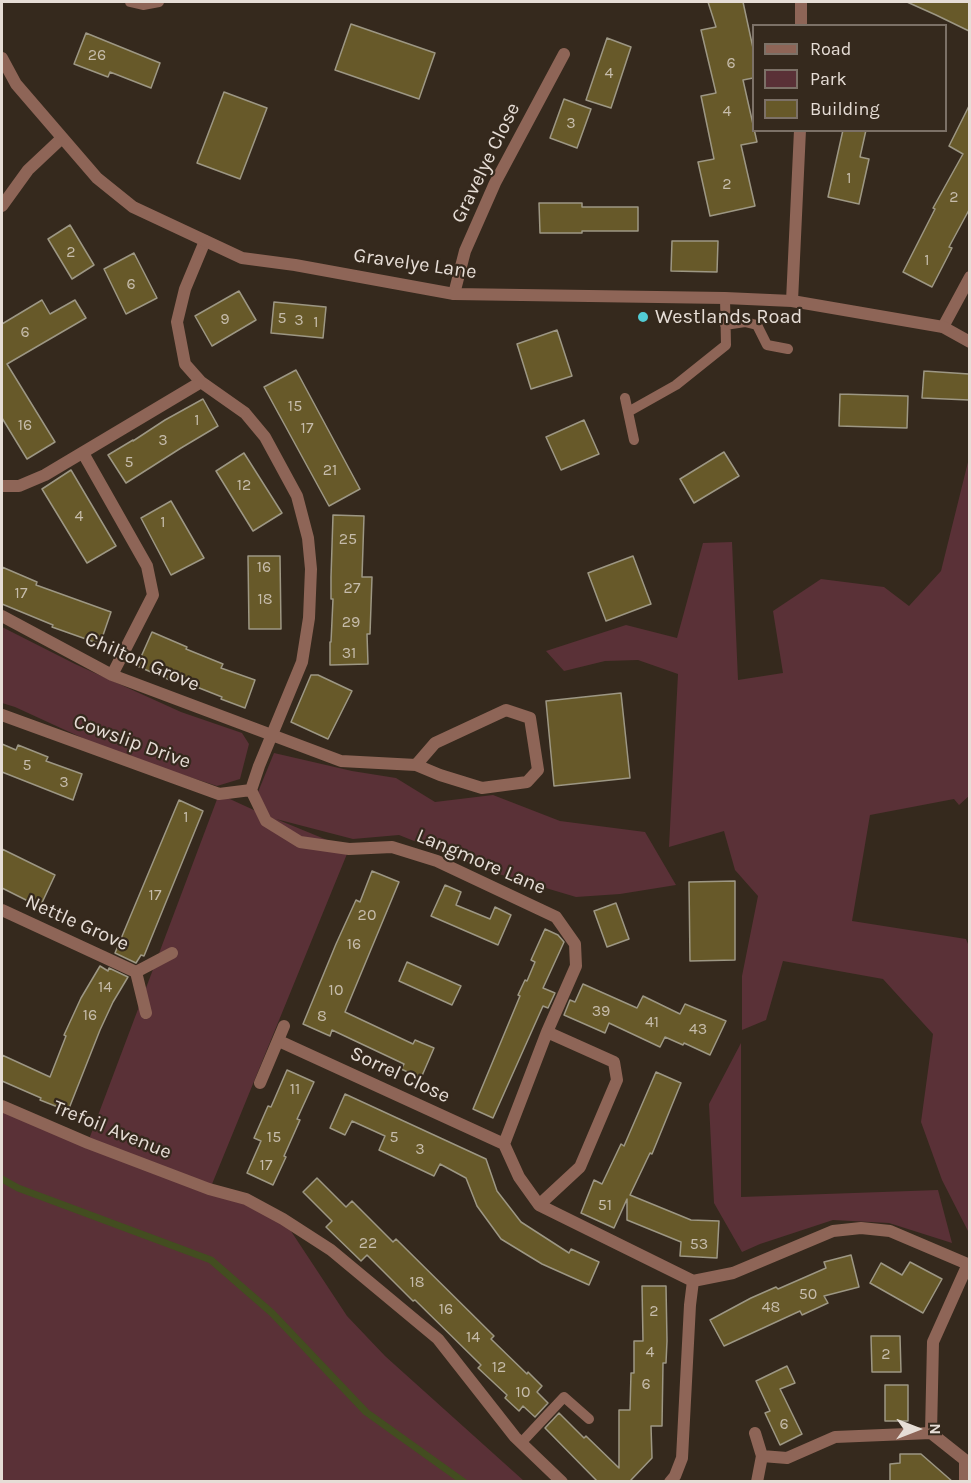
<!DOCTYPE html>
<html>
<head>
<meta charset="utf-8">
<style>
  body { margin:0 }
  #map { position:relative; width:971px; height:1483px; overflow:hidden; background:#35291d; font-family:Karla,sans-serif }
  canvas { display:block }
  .frame { position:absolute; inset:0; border:3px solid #e6ddd6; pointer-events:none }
  .legend { position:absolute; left:752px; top:24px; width:195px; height:108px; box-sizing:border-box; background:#35291d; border:2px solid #7c7167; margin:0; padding:8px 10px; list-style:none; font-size:18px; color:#e6ddd6 }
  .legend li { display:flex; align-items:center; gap:12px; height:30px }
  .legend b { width:30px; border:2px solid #7c7167 }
  .north { position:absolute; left:887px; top:1399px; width:60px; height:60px; -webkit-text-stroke:4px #35291d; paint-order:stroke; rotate:90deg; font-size:16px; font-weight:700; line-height:24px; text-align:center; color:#e6ddd6 }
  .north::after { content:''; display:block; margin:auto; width:21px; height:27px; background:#e6ddd6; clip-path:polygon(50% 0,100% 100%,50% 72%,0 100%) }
</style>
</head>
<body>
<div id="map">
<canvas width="971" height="1483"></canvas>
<div class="frame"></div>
<ul class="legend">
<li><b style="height:8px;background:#8e6557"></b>Road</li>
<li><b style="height:16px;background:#5a3137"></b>Park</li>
<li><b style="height:16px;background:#675929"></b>Building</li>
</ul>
<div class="north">N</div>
</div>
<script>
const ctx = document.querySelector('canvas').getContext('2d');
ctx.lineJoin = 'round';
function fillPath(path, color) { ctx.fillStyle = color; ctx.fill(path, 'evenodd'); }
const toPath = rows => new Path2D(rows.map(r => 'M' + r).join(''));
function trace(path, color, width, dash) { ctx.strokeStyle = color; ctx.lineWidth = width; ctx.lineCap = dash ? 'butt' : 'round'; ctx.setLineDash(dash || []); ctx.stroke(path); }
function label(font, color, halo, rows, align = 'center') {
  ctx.font = font + ' Karla,sans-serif'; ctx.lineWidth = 4.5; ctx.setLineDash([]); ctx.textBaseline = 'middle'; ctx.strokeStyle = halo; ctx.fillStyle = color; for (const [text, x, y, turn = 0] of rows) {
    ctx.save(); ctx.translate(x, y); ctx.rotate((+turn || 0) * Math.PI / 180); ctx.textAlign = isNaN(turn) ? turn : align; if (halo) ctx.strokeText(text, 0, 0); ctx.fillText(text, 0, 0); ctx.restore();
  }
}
const green = toPath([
  [969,458,969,796,959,805,954,799,870,815,852,921,966,939,970,949,969,1233,942,1180,921,1122,933,1034,883,979,783,961,766,1020,742,1030,742,976,758,896,735,870,724,831,669,847,678,674,638,660,605,661,564,671,546,651,626,625,677,638,703,543,732,542,738,680,783,673,773,611,821,579,884,587,909,606,941,571],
  [2,627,75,664,181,712,242,733,249,744,240,779,217,786,113,752,15,707,2,703],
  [274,753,352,771,396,778,435,802,493,795,560,821,645,832,676,885,620,894,576,897,492,872,399,835,353,839,276,819,349,849,210,1189,283,1219,347,1316,385,1356,524,1481,2,1481,2,1106,88,1142,219,794,269,817,258,792],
  [741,1043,741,1197,938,1190,952,1243,889,1223,833,1220,760,1244,742,1252,714,1203,709,1104]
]);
const stream = toPath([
  [2,1179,18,1188,211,1260,272,1313,366,1412,464,1482]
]);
const building = toPath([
  [708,2,743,2,753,48,753,78,743,80,757,142,741,145,755,206,710,216,698,162,714,159,701,96,716,93,701,30,716,27,708,2],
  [907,2,969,2,969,31,936,15,907,2],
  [351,24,435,53,419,99,335,70,351,24],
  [86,33,160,63,151,88,110,72,108,77,74,64,86,33],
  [607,38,631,47,611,108,586,100,607,38],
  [224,92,267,108,240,179,197,163,224,92],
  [564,99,591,109,577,148,550,138,564,99],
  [969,106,969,210,949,247,952,248,932,287,903,272,935,209,933,208,963,154,949,146,969,106],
  [843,130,866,130,860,157,869,159,859,204,828,197,843,130],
  [539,203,582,203,582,207,638,207,638,231,582,231,582,233,540,233,539,203],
  [70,225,94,265,72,279,48,239,70,225],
  [672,241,718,241,717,272,671,271,672,241],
  [134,253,157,298,126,314,104,269,134,253],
  [239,291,256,320,212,346,195,316,239,291],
  [42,300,50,314,75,300,86,318,7,364,55,442,27,459,2,418,2,324,42,300],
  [274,302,326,307,323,338,271,333,274,302],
  [557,330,572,376,531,389,517,344,557,330],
  [296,370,360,489,329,506,264,387,296,370],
  [924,371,969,374,969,400,922,398,924,371],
  [840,394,908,396,907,428,839,426,840,394],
  [203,399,218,426,181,448,126,483,108,455,133,440,133,441,165,420,203,399],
  [584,420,599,454,561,470,546,437,584,420],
  [724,452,739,476,694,503,680,479,724,452],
  [244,453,282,513,253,531,216,471,244,453],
  [71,470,116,546,87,563,42,489,71,470],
  [171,501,204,558,171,575,141,518,171,501],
  [333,515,364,516,362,577,372,577,370,634,367,634,368,664,330,665,330,642,331,642,333,599,331,599,331,577,333,515],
  [248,556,280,556,281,629,249,629,248,556],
  [633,556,651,604,606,621,588,573,633,556],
  [2,567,37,582,36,585,111,612,100,644,52,627,53,625,2,604,2,567],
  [152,632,187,647,186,649,223,664,221,668,255,680,245,708,221,699,222,697,174,678,172,681,137,666,152,632],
  [311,675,318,675,352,691,328,739,291,722,311,675],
  [621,693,630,778,554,786,546,701,621,693],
  [2,744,16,750,18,745,48,757,46,761,82,774,73,800,2,772,2,744],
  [179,800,203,811,144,956,141,955,136,963,115,953,179,800],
  [2,849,55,875,40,907,2,888,2,849],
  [372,871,399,882,345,1012,413,1044,415,1040,434,1048,421,1078,401,1069,404,1064,332,1030,330,1036,303,1024,336,944,356,900,360,902,372,871],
  [735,881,735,960,690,961,689,882,735,881],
  [445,885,461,892,456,905,490,919,495,907,511,915,498,945,431,916,445,885],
  [616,903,629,939,607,947,594,911,616,903],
  [545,929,558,935,564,942,543,988,555,993,548,1008,543,1006,493,1118,473,1109,520,996,518,995,525,980,527,981,535,962,531,960,545,929],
  [407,962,461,986,452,1005,399,981,407,962],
  [100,966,108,971,109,968,128,977,113,1002,100,1030,68,1111,40,1100,41,1098,2,1081,2,1055,50,1077,66,1036,64,1035,81,998,100,966],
  [583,984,637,1008,643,996,680,1014,685,1004,726,1021,710,1055,684,1043,683,1045,665,1037,660,1047,609,1023,605,1033,564,1015,570,1000,575,1002,583,984],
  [287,1070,314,1082,297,1119,300,1120,284,1156,286,1157,273,1185,247,1173,261,1141,254,1138,268,1106,271,1107,287,1070],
  [656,1072,681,1083,652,1154,650,1153,630,1195,691,1220,719,1221,717,1258,680,1256,681,1242,627,1220,627,1199,614,1228,581,1213,594,1180,602,1184,621,1144,624,1146,656,1072],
  [345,1094,486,1159,497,1191,521,1222,569,1253,571,1249,599,1262,589,1285,542,1264,501,1239,477,1206,466,1178,440,1164,434,1176,379,1150,385,1136,352,1121,345,1135,330,1128,345,1094],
  [317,1178,346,1207,352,1201,393,1242,396,1239,494,1336,491,1339,527,1374,528,1372,542,1386,537,1392,548,1403,535,1417,523,1406,519,1411,505,1398,507,1395,478,1368,481,1365,415,1300,413,1301,367,1255,361,1261,326,1227,332,1221,303,1192,317,1178],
  [851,1255,859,1287,824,1296,828,1303,802,1315,800,1311,724,1346,710,1320,751,1298,776,1287,778,1289,826,1268,824,1262,851,1255],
  [910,1262,942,1279,923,1313,870,1283,881,1263,902,1275,910,1262],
  [642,1286,666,1286,667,1341,666,1363,663,1363,662,1426,651,1426,652,1458,631,1480,632,1482,598,1482,545,1428,559,1413,584,1438,586,1436,619,1468,619,1410,630,1410,631,1373,634,1373,634,1341,643,1341,642,1286],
  [871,1336,900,1336,901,1372,872,1372,871,1336],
  [787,1366,795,1383,780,1389,802,1434,780,1445,765,1413,770,1411,756,1381,787,1366],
  [885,1385,908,1385,908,1421,885,1421,885,1385],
  [900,1454,921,1454,953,1482,890,1482,890,1464,900,1463,900,1454]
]);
const service = toPath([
  [130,2,143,5,159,2],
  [725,325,745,322,757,325,767,345,788,349],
  [625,398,634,440],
  [628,412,676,385,726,345,725,298],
  [521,1443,564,1397,589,1419]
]);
const minor = toPath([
  [205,241,185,289,177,322,185,364,201,382,245,413,265,437,297,496,308,538,311,569,309,618,302,662,259,766,251,790,266,821,300,842,349,849,392,847,437,861,556,917,575,944,576,966,547,1032,504,1144,519,1177,539,1205,693,1281,733,1273,833,1231,861,1228,890,1231,970,1265],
  [454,294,465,251,495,183,564,54],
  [943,327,970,277],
  [83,453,147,566,153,595,112,675],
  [2,486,19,486,45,475,201,382],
  [2,616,112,675,341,761,416,765,435,743,506,710,530,718,538,770,527,782,482,788,440,775,416,765],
  [2,715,219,794,251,790],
  [2,910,136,972],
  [146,1013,136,972,172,953],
  [279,1041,504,1144],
  [260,1083,284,1026],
  [2,1106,88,1143,209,1189,246,1199,283,1219,331,1250,438,1339,515,1437,562,1482],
  [539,1205,580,1167,617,1080,614,1062,547,1032],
  [968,1264,933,1342,931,1433,965,1460,970,1461],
  [755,1433,762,1456,757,1482],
  [762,1456,787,1458,835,1437,931,1433],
  [670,1482,675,1476,682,1458,690,1305,693,1281],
  [965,1482,965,1460]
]);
const tertiary = toPath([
  [801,2,801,26],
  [2,58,16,84,97,178,133,207,242,258,295,265,454,294,725,298,792,301,943,327,970,342],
  [2,206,28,170,62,138],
  [792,301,800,130]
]);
const markers = [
  [643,317,6,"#52ccd5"]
];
const numberNames = [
  ["26",97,55],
  ["6",731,63],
  ["4",609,73],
  ["4",727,111],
  ["3",571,123],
  ["1",849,178],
  ["2",727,184],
  ["2",954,197],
  ["2",71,252],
  ["1",927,260],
  ["6",131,284],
  ["5",282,318],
  ["9",225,319],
  ["3",299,320],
  ["1",316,322],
  ["6",25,332],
  ["15",295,406],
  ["1",197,420],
  ["16",25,425],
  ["17",307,428],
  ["3",163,440],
  ["5",129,462],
  ["21",330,470],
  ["12",244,485],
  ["4",79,516],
  ["1",163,522],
  ["25",348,539],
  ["16",264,567],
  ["27",352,588],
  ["17",21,593],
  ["18",265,599],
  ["29",351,622],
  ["31",349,653],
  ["5",27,765],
  ["3",64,782],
  ["1",186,817],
  ["17",155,895],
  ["20",367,915],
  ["16",354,944],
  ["14",105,987],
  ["10",336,990],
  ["39",601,1011],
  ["16",90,1015],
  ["8",322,1016],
  ["41",652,1022],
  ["43",698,1029],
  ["11",295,1089],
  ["15",274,1137],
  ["5",394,1137],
  ["3",420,1149],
  ["17",266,1165],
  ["51",605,1205],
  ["22",368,1243],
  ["53",699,1244],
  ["18",417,1282],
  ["50",808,1294],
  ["48",771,1307],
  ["16",446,1309],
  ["2",654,1311],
  ["14",473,1337],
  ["4",650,1352],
  ["2",886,1354],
  ["12",499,1367],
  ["6",646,1384],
  ["10",523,1392],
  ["6",784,1424]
];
const streetNames = [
  ["Gravelye Close",486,163,-64],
  ["Gravelye Lane",415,264,8],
  ["Chilton Grove",142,662,23],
  ["Cowslip Drive",132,742,20],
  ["Langmore Lane",481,862,23],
  ["Nettle Grove",77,923,24],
  ["Sorrel Close",400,1075,25],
  ["Trefoil Avenue",112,1130,22]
];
const poiNames = [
  ["Westlands Road",655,317]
];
fillPath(green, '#5a3137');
trace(stream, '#434d20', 7);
fillPath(building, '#675929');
trace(building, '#9d9784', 1.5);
trace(service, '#8e6557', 10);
trace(minor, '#8e6557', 12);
trace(tertiary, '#8e6557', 12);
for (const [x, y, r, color] of markers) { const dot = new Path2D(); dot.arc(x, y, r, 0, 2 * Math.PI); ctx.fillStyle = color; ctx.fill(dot); trace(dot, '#35291d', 2); }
label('16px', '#c6bcab', null, numberNames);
label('20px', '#e6ddd6', '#35291d', streetNames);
label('20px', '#e6ddd6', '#35291d', poiNames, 'left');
</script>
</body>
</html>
